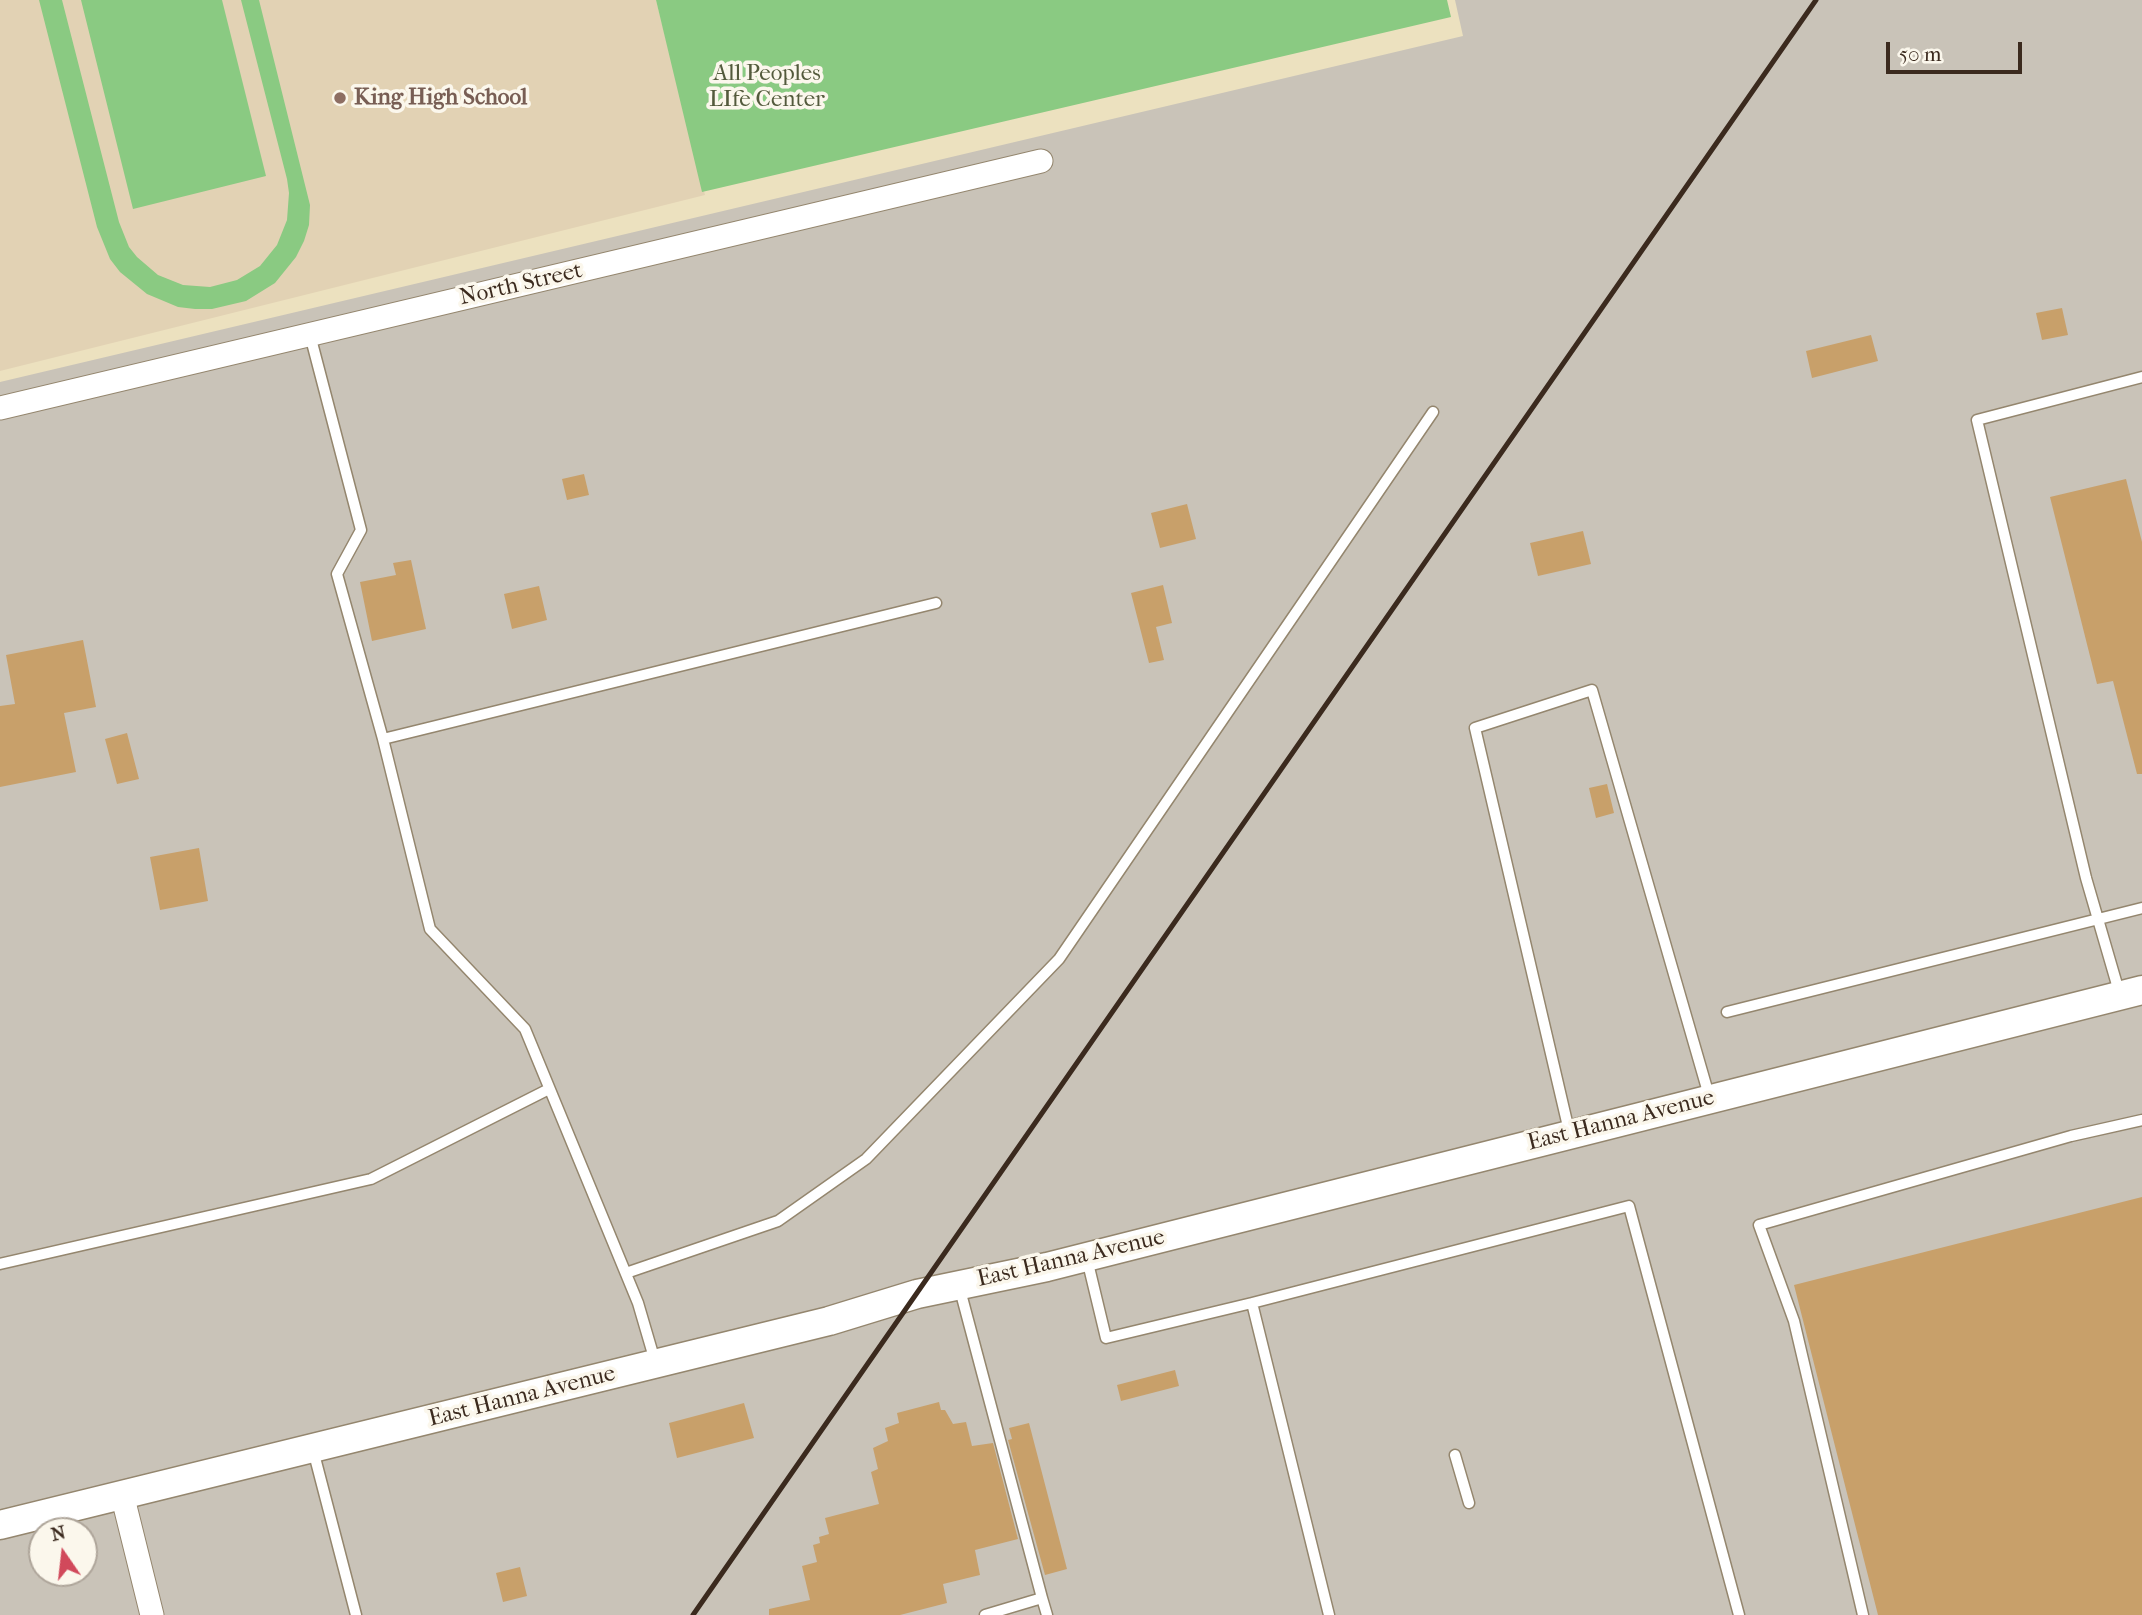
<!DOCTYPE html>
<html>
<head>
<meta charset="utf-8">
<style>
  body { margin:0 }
  #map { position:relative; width:2142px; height:1615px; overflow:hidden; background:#ece1bf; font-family:"IM FELL French Canon",serif }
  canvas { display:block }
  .north { position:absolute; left:28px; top:1517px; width:70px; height:70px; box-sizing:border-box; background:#fbf7ec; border:2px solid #aea59a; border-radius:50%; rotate:346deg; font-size:19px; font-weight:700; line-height:28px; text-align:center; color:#3b2a1e }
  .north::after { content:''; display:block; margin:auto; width:24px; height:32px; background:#d1495b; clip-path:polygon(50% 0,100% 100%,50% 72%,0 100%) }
  .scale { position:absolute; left:1886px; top:42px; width:136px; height:32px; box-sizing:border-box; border:4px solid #3b2a1e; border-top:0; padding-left:9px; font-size:21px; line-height:24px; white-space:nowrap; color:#3b2a1e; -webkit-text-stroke:5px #fbf7ec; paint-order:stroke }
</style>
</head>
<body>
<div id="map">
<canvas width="2142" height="1615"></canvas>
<div class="north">N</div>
<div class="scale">50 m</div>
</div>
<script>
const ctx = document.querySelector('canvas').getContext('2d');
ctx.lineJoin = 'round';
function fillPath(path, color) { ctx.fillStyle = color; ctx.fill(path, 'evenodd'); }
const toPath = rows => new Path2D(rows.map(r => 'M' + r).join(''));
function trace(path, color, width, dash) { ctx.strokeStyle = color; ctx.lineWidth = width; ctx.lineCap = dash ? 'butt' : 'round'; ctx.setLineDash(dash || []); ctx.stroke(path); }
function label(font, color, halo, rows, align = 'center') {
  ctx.font = font + ' "IM FELL French Canon",serif'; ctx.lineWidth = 7; ctx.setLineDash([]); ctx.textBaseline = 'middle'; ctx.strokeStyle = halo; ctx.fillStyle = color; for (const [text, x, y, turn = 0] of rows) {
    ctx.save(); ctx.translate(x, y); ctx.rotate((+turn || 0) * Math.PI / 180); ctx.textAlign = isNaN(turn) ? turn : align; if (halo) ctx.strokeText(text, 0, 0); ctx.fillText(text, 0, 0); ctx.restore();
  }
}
const built = toPath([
  [0,0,656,0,705,195,0,371]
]);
const industrial = toPath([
  [1455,0,2142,0,2142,1615,0,1615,0,382,1463,36],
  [42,1531,84,1531,84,1573,42,1573]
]);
const green = toPath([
  [39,0,62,0,119,222,129,247,137,257,158,275,183,285,210,287,237,280,260,266,277,245,287,220,289,193,287,179,241,0,259,0,310,205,309,225,304,241,296,257,275,283,246,301,212,309,195,309,178,307,147,294,120,272,110,259,97,227],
  [81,0,222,0,266,176,133,209],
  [656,0,1447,0,1451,17,702,192]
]);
const building = toPath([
  [2062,308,2068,335,2042,340,2036,313],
  [1871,335,1878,361,1812,378,1806,351],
  [584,474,589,495,567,500,562,479],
  [2126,479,2142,542,2142,774,2137,774,2113,681,2097,684,2050,497],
  [1187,504,1196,539,1160,548,1151,513],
  [1583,531,1591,564,1538,576,1530,543],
  [411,560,426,629,372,641,360,582,396,575,393,563],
  [1163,585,1172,623,1156,627,1164,660,1149,663,1131,593],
  [539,586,547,620,512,629,504,594],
  [83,640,96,707,64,713,76,772,0,787,0,706,15,704,6,655],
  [127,733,139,779,117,784,105,739],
  [1607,784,1614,813,1596,818,1589,788],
  [199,848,208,901,160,910,150,857],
  [2142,1197,2142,1615,1878,1615,1794,1285],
  [1175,1370,1179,1386,1121,1401,1117,1385],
  [939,1402,941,1410,945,1410,953,1424,966,1422,972,1446,993,1443,1018,1539,975,1550,980,1575,943,1584,947,1603,900,1615,769,1615,769,1609,810,1600,802,1566,817,1562,813,1545,820,1543,819,1537,829,1534,825,1518,879,1504,871,1472,878,1469,873,1448,888,1441,885,1428,899,1423,897,1413],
  [744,1403,754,1438,677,1458,669,1423],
  [1029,1423,1067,1569,1045,1575,1008,1440,1012,1439,1009,1428],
  [520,1567,527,1596,503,1602,496,1573]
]);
const service = toPath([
  [310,335,361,530,337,574,383,739,430,929,525,1029,638,1303,655,1361],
  [383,739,936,603],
  [2120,995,2086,878,1977,420,2142,377],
  [1727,1012,2142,908],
  [1570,1135,1475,728,1592,690,1710,1099],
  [1087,1259,1106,1338,1252,1303,1629,1206,1739,1615],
  [0,1264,371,1179,549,1089],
  [626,1273,778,1221,866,1159,1059,959,1433,412],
  [959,1286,1042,1598,985,1615],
  [1252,1303,1329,1615],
  [313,1450,356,1615],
  [1455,1455,1469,1503],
  [1042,1598,1047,1615],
  [1863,1615,1794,1321,1759,1225,2071,1136,2142,1120]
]);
const minor = toPath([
  [0,408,1041,161],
  [122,1494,152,1615]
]);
const tertiary = toPath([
  [0,1525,829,1321,917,1294,1047,1267,2142,990]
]);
const rail = toPath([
  [693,1615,1816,0]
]);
const markers = [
  [340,98,7,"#8d6e63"]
];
const parkNames = [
  ["All Peoples",767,74],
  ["LIfe Center",767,100]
];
const educationNames = [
  ["King High School",354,98]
];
const streetNames = [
  ["North Street",521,285,-13],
  ["East Hanna Avenue",1621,1121,-14],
  ["East Hanna Avenue",1071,1259,-13],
  ["East Hanna Avenue",522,1397,-14]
];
fillPath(built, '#e2d2b4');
fillPath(industrial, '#c9c3b8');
fillPath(green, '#8aca82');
fillPath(building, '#c8a06a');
trace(service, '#94866e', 13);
trace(minor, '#94866e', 25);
trace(tertiary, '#94866e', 31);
trace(service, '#fff', 10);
trace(minor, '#fff', 23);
trace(tertiary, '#fff', 28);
trace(rail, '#3b2a1e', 5);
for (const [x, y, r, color] of markers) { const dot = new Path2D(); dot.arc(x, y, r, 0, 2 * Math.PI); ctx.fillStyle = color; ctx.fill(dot); trace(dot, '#fbf7ec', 2.5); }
label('23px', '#535a3c', '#fbf7ec', parkNames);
label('bold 23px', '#785e54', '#fbf7ec', educationNames, 'left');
label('23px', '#3b2a1e', '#fbf7ec', streetNames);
</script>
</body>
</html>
